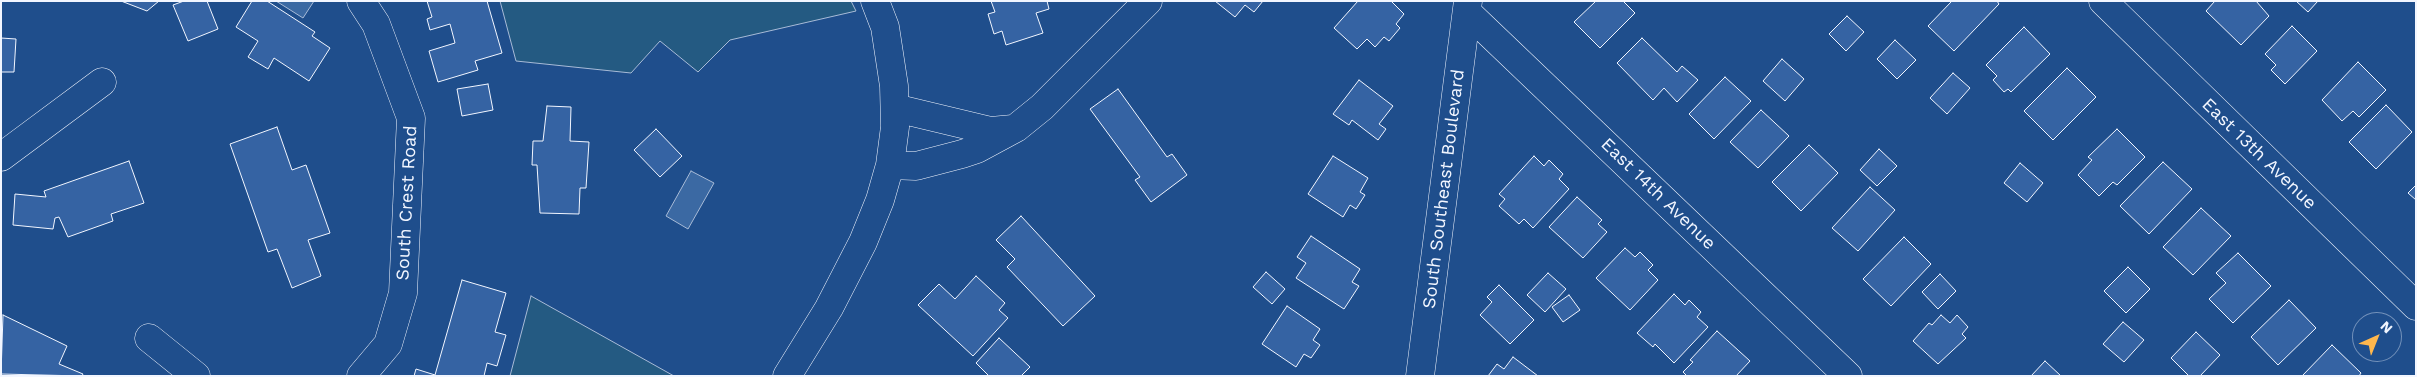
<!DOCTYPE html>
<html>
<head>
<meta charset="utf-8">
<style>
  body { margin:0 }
  #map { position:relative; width:2417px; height:377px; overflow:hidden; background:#1f4e8c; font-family:"Work Sans",sans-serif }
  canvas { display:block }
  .frame { position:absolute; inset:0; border:2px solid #f2f6ff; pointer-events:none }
  .north { position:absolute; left:2352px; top:312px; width:50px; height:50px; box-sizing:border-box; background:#1f4e8c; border:1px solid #7391ba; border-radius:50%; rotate:44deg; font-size:14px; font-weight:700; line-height:20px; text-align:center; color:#f2f6ff }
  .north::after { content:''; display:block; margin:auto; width:18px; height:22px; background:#ffb74d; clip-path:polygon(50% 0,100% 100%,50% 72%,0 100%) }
</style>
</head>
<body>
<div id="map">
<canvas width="2417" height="377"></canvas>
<div class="frame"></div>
<div class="north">N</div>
</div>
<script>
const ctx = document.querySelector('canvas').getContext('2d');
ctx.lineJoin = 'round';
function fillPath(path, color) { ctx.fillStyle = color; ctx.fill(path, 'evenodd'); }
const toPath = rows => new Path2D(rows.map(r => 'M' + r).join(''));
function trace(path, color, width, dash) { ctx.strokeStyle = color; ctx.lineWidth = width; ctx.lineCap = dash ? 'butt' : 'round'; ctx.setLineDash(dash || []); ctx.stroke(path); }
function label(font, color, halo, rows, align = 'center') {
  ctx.font = font + ' "Work Sans",sans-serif'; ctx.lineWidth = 4; ctx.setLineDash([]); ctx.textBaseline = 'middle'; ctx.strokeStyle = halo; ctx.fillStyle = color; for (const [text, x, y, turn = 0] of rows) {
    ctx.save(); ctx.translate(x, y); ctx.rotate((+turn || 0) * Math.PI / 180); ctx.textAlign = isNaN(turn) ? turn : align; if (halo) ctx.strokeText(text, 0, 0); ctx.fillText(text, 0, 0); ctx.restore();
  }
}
const green = toPath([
  [500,1,851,1,856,11,730,40,698,72,660,41,631,73,516,61,500,1],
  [531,296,674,376,510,376,531,296]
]);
const water = toPath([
  [276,1,314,1,303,18,276,1],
  [691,171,714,183,688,229,666,216,691,171]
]);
const building = toPath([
  [121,1,159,1,147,11,121,1],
  [184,1,207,1,218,29,188,41,173,5,184,1],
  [252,1,267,1,315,32,312,36,330,48,309,81,274,58,268,69,248,57,258,41,236,27,252,1],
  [427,1,487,1,502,53,475,61,478,70,438,82,429,51,455,43,450,24,430,30,427,19,432,17,427,1],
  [991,1,1047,1,1049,9,1036,13,1043,33,1006,45,1002,31,994,34,988,14,995,12,991,1],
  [1215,1,1263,1,1254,12,1245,5,1235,17,1215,1],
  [1358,1,1391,1,1404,14,1396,24,1400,28,1389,41,1384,37,1375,47,1367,39,1357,49,1334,28,1358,1],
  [1596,1,1623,1,1635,13,1600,48,1574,22,1596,1],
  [1952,1,1997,1,1999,4,1954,51,1928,26,1952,1],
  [2215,1,2256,1,2269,16,2241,45,2206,11,2215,1],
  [2296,1,2318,1,2308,12,2296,1],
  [1847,16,1864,32,1846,51,1829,34,1847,16],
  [2292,26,2317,51,2285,84,2271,70,2276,65,2265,54,2292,26],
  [2024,27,2050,54,2011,92,2008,89,2004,92,1993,80,1997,76,1986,65,2024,27],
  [1,38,16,39,14,72,1,72,1,38],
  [1642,38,1677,72,1682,66,1698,80,1677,102,1664,88,1653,100,1617,63,1642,38],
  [1895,40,1916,60,1897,79,1877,59,1895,40],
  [1782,59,1804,79,1785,101,1763,81,1782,59],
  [2358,62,2386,90,2359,117,2353,111,2342,121,2322,100,2358,62],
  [2067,68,2096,97,2053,140,2024,111,2067,68],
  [1953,73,1970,88,1947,114,1930,98,1953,73],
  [1725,77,1751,101,1714,139,1689,114,1725,77],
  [1359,80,1393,106,1379,124,1386,129,1378,140,1352,120,1349,125,1333,114,1359,80],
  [488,84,493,110,462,116,457,89,488,84],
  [1118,89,1167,157,1172,154,1187,175,1151,202,1135,180,1140,177,1090,109,1118,89],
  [2386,105,2412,132,2376,169,2349,142,2386,105],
  [547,106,571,107,570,141,589,142,586,188,580,188,579,214,540,213,537,165,532,165,533,141,543,141,547,106],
  [1761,110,1789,136,1758,168,1730,142,1761,110],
  [277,127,292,170,306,165,330,233,308,240,321,276,292,288,277,249,268,252,230,144,277,127],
  [656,129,682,156,660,177,634,150,656,129],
  [2117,129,2145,157,2117,185,2113,182,2099,196,2078,175,2092,160,2088,157,2117,129],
  [1809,145,1838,173,1801,211,1772,182,1809,145],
  [1879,149,1897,166,1877,186,1860,170,1879,149],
  [1333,156,1368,178,1360,192,1365,195,1356,209,1350,205,1343,217,1308,194,1333,156],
  [1534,156,1544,166,1549,160,1563,174,1559,179,1569,189,1533,228,1524,219,1519,224,1499,206,1505,199,1499,194,1534,156],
  [129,161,144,203,111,214,113,221,68,237,59,217,55,218,53,229,13,225,15,194,46,197,44,191,129,161],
  [2163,162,2192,189,2149,234,2120,206,2163,162],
  [2020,163,2043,183,2027,202,2004,183,2020,163],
  [2416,185,2416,200,2408,193,2416,185],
  [1870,187,1895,210,1858,251,1832,228,1870,187],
  [1577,197,1602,220,1598,224,1607,232,1583,258,1549,227,1577,197],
  [2201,208,2231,236,2193,275,2163,247,2201,208],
  [1021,216,1095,296,1063,326,1007,267,1015,259,996,240,1021,216],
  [1311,236,1360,269,1352,282,1359,286,1344,309,1296,278,1306,263,1297,257,1311,236],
  [1904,237,1931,264,1891,306,1863,279,1904,237],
  [1625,248,1635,257,1640,252,1653,265,1648,270,1658,280,1630,310,1596,278,1625,248],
  [2238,253,2271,286,2233,323,2209,299,2226,283,2216,273,2238,253],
  [2128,267,2150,289,2126,313,2104,291,2128,267],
  [1266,272,1285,289,1272,304,1253,287,1266,272],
  [1548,273,1566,289,1545,312,1527,295,1548,273],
  [1940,274,1956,291,1938,309,1922,292,1940,274],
  [976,276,1005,303,999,310,1008,318,973,356,918,305,939,284,955,299,976,276],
  [462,280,506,293,495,332,506,335,497,366,487,363,484,376,414,376,416,369,435,375,462,280],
  [1499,285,1534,320,1510,344,1480,315,1492,302,1487,297,1499,285],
  [1674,294,1685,305,1689,300,1701,312,1697,317,1708,327,1674,363,1655,344,1653,347,1637,333,1674,294],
  [1569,295,1580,310,1563,322,1552,307,1569,295],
  [2289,300,2316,328,2278,365,2251,337,2289,300],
  [1287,306,1320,329,1313,340,1320,345,1311,358,1304,354,1296,367,1262,344,1287,306],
  [3,315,67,346,59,364,83,374,82,376,1,374,3,315],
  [1941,315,1950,323,1957,315,1968,327,1962,334,1966,338,1938,364,1913,341,1929,323,1932,325,1941,315],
  [2123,322,2144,340,2124,362,2103,344,2123,322],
  [1717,331,1750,361,1736,376,1687,376,1683,372,1693,362,1690,360,1717,331],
  [2196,332,2220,355,2200,376,2189,376,2171,358,2196,332],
  [999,338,1030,367,1021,376,989,376,976,363,999,338],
  [2332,345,2361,373,2359,376,2302,376,2332,345],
  [1513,357,1538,376,1488,376,1497,364,1504,369,1513,357],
  [2045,361,2061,376,2031,376,2045,361]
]);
const minor = toPath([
  [2103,1,2416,306],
  [1467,12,1848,376],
  [895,108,991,131,1013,129],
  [1,157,102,82],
  [890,165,916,166,962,154,977,149,1016,128,1042,107,1148,1],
  [149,338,196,376],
  [361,376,388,344,403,293,411,118,376,24,361,1],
  [787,376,829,308,863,242,880,200,890,165,895,127,894,86,885,27,875,1],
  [1420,376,1468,1]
]);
const streetNames = [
  ["East 13th Avenue",2259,154,44],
  ["South Southeast Boulevard",1444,189,-83],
  ["East 14th Avenue",1658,194,44],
  ["South Crest Road",407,203,-87]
];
fillPath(green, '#245a82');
trace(green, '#a8bbd7', 1);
fillPath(water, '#3b69a3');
trace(water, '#a8bbd7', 1);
fillPath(building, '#3563a3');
trace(building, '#f2f6ff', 1);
trace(minor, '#f2f6ff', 29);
trace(minor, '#1f4e8c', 28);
label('18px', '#f2f6ff', '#1f4e8c', streetNames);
</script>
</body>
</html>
